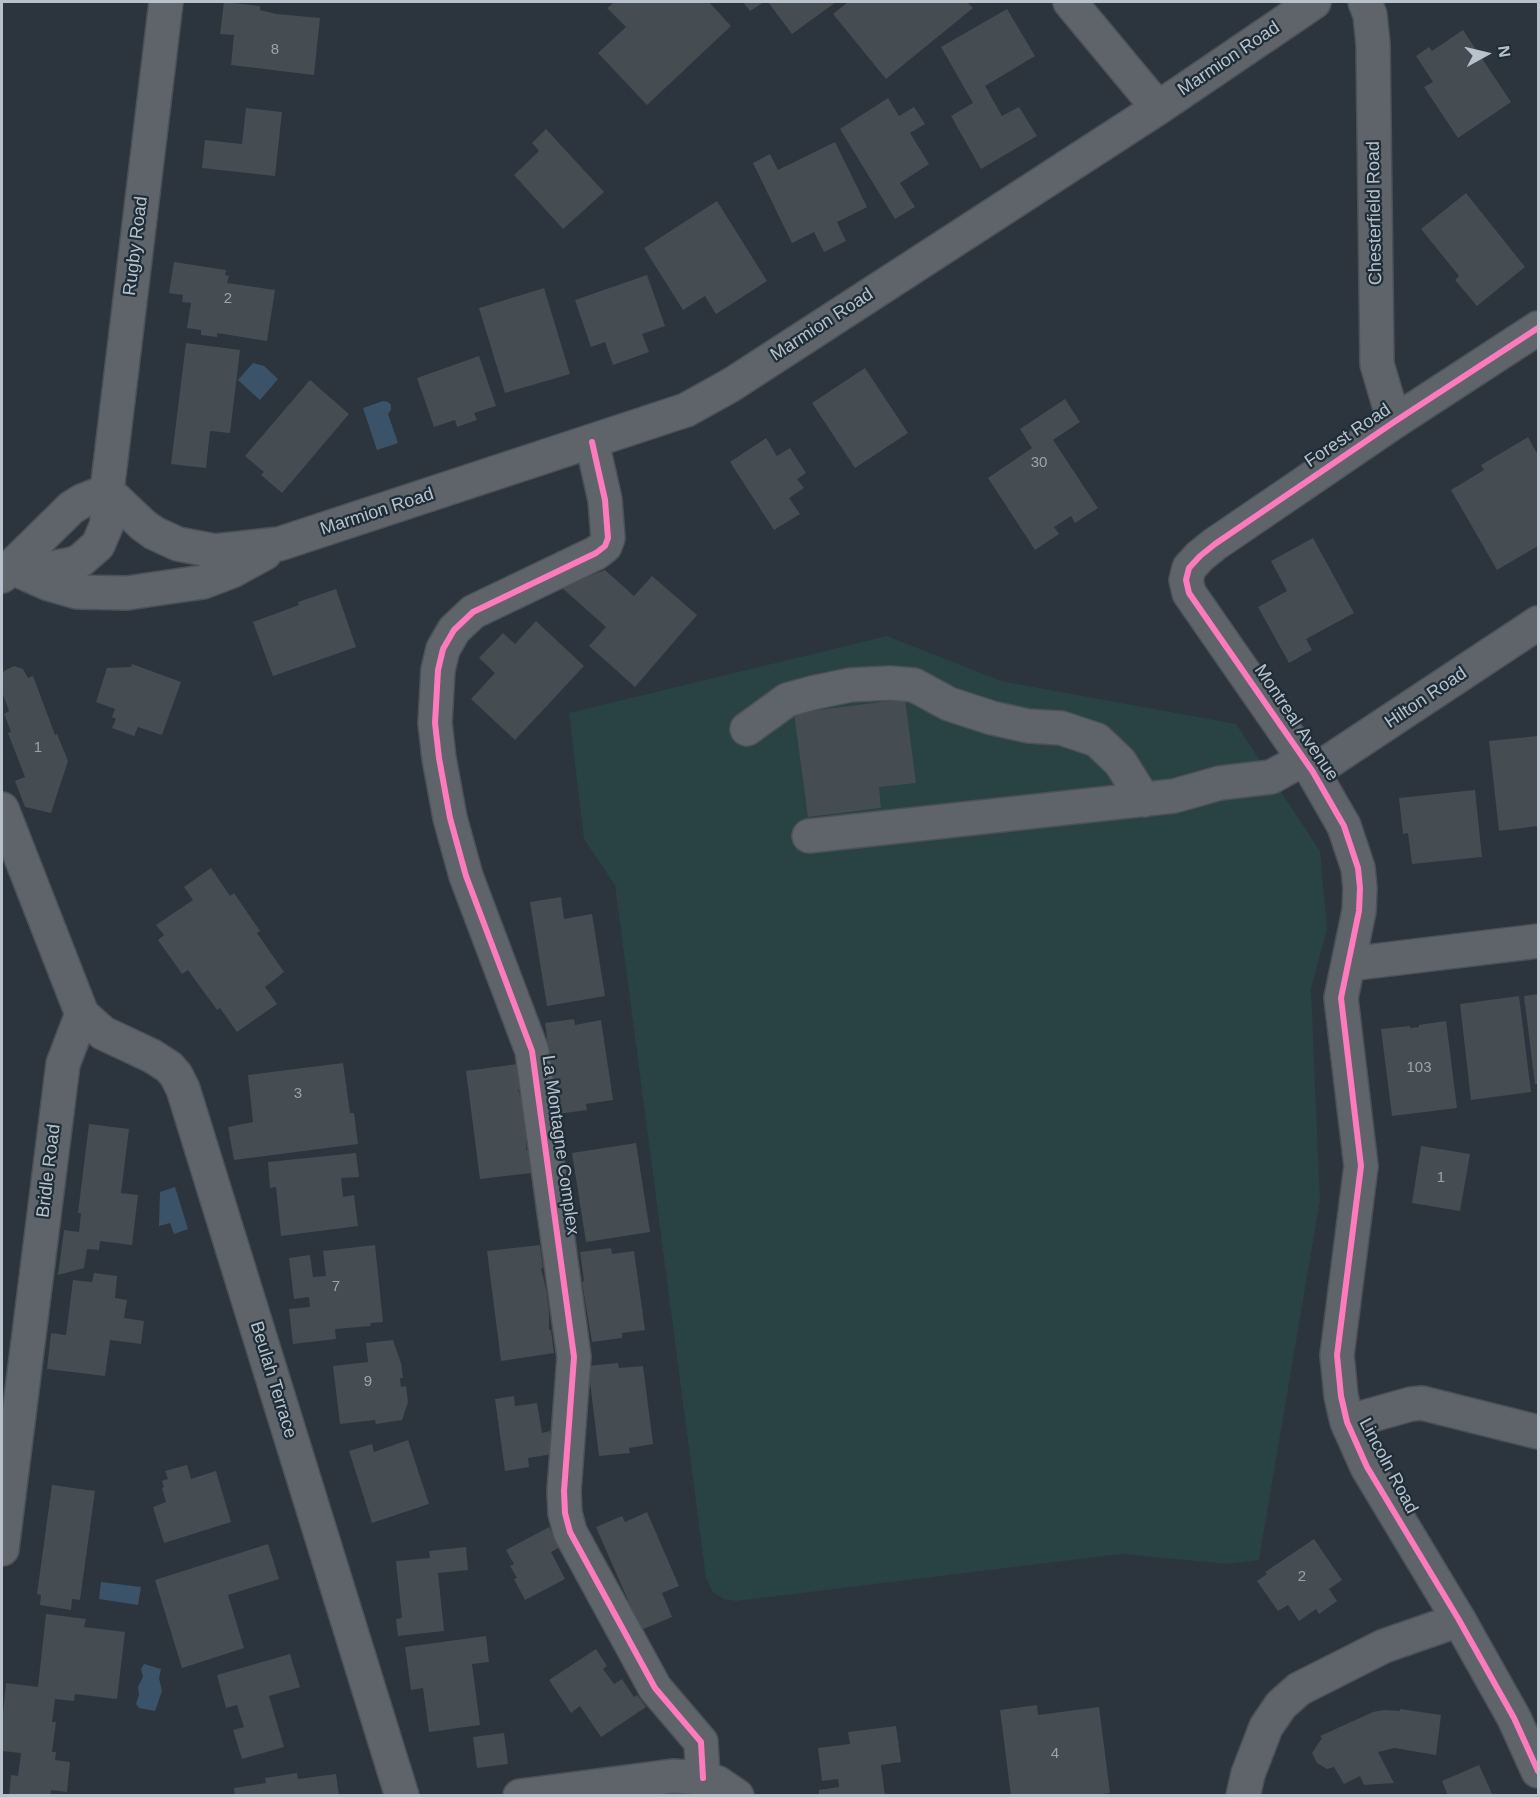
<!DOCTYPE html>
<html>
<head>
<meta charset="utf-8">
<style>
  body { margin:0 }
  #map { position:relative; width:1540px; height:1797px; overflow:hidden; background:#2c353d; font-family:Helvetica,sans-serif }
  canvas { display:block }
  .frame { position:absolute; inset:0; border:3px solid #b8c2cc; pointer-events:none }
  .north { position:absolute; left:1456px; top:24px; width:60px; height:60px; -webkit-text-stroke:4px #1f2d38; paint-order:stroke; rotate:82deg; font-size:16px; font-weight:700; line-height:24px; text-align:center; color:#b8c2cc }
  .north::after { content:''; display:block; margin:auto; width:21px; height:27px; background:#b8c2cc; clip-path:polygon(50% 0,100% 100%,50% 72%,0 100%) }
</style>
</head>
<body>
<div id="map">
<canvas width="1540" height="1797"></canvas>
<div class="frame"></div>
<div class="north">N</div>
</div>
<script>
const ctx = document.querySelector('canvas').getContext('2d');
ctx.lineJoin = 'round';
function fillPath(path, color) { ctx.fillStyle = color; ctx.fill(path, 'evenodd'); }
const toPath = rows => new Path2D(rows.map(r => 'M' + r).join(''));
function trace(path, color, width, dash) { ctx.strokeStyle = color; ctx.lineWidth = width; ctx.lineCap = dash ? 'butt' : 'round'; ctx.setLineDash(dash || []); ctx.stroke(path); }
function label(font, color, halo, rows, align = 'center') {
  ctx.font = font + ' Helvetica,sans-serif'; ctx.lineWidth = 4.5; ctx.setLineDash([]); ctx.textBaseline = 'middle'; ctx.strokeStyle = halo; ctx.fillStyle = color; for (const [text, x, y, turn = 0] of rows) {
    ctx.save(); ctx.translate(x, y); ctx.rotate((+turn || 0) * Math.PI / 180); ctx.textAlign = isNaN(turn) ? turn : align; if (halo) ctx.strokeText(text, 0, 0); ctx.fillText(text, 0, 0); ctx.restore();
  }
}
const green = toPath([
  [887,636,1001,681,1236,724,1320,851,1327,929,1311,989,1320,1200,1259,1560,1228,1564,1121,1554,736,1601,724,1599,713,1592,706,1578,615,885,584,839,569,713]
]);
const water = toPath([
  [253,363,264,366,278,379,260,400,238,380],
  [383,401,388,402,391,405,391,410,388,414,398,443,377,450,363,408],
  [175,1187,188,1229,174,1234,170,1223,159,1226,160,1192],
  [101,1582,141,1587,138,1605,99,1599],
  [144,1664,161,1669,159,1678,162,1691,155,1711,139,1708,136,1704,139,1695,138,1687,143,1677,141,1669]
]);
const building = toPath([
  [224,2,260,6,260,10,276,14,320,18,314,75,231,65,234,35,220,34],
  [614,2,709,2,731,26,647,105,598,53,626,27,607,8],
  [743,2,764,2,750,11],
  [768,2,836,2,792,34],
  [848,2,967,2,973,8,886,79,833,14],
  [1007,9,1035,56,985,86,1002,116,1019,107,1037,136,981,169,951,116,973,103,941,47],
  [1463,30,1511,102,1458,138,1424,87,1433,82,1416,56,1429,47,1432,51],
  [888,98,899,116,914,107,925,124,910,133,929,164,900,183,915,207,895,219,840,129],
  [246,108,282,112,275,176,202,168,205,140,242,144],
  [546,129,604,192,563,229,514,175,539,151,532,143],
  [835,142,867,207,837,222,846,241,824,252,814,232,792,243,753,163,770,154,778,170],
  [1466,193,1525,267,1477,306,1455,280,1459,276,1421,229],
  [717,201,767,281,716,314,705,296,683,310,644,248],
  [174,262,226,270,225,275,229,276,227,283,275,290,267,341,217,333,217,337,201,335,201,330,187,328,191,303,182,302,183,295,169,293],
  [647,275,665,326,642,334,649,352,613,365,605,342,591,347,575,300],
  [544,288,570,374,505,393,479,308],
  [186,343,240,350,230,433,210,431,206,468,171,464],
  [479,356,496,406,474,413,477,420,457,427,455,420,434,427,417,378],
  [865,368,908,433,855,468,812,403],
  [310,380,349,414,282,493,261,475,264,472,245,456],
  [1065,399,1080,422,1053,440,1098,508,1075,523,1071,516,1054,527,1059,534,1035,550,988,478,1032,448,1020,429],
  [1528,437,1538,455,1538,546,1497,570,1451,490,1484,470,1481,465],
  [766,438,777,456,790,448,806,473,797,479,804,488,789,498,800,514,774,530,730,462],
  [1313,538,1354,613,1306,639,1312,650,1289,663,1258,607,1287,591,1271,561],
  [605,570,634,596,652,576,697,615,635,687,589,646,606,627,561,587],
  [336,589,356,647,273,676,253,622,299,605,298,602],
  [536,621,584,666,515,740,471,699,495,673,479,658,503,633,515,644],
  [132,664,181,682,162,735,138,727,134,736,112,728,116,719,112,717,115,709,96,702,107,668,131,667],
  [14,666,23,669,28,678,33,676,55,735,57,734,68,761,51,813,25,807,15,781,25,777,8,733,11,732,4,714,9,711,2,692,2,675,4,671],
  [905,699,916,783,879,787,881,808,808,817,794,713],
  [1538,736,1538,826,1499,831,1489,741],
  [1475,790,1482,857,1412,864,1408,833,1403,834,1399,798],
  [211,868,230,896,234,893,260,931,257,933,284,972,265,987,277,1004,237,1032,220,1008,217,1010,188,970,182,974,158,940,164,935,156,925,193,900,184,887],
  [561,897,564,919,592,914,605,996,547,1006,530,902],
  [1538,994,1538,1084,1535,1084,1524,996],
  [1519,996,1531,1092,1471,1100,1460,1004],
  [574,1019,575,1025,601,1020,613,1100,586,1104,587,1110,558,1114,545,1023],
  [1446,1021,1457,1108,1392,1116,1381,1029,1410,1026,1410,1028,1419,1027,1419,1025],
  [343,1063,350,1113,354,1113,358,1144,234,1160,228,1127,253,1122,248,1075],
  [517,1064,520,1089,518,1089,525,1111,527,1128,526,1150,528,1150,532,1173,480,1179,466,1071],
  [89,1124,129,1129,121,1193,138,1195,132,1245,100,1241,99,1250,87,1249,84,1268,58,1275,64,1230,79,1232,81,1213,78,1213],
  [636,1143,650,1232,586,1242,572,1153],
  [1421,1146,1470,1154,1460,1211,1412,1203],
  [356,1153,359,1177,341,1178,343,1197,354,1195,358,1226,281,1236,276,1187,270,1188,268,1162],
  [375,1245,383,1322,370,1323,371,1326,335,1329,336,1339,293,1344,289,1309,310,1307,309,1297,294,1299,289,1258,310,1255,313,1277,326,1276,323,1251],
  [540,1245,543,1268,541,1268,546,1289,549,1311,549,1330,551,1330,554,1353,501,1361,487,1251],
  [611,1248,612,1254,634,1251,645,1330,622,1333,622,1338,592,1342,582,1282,584,1281,580,1252],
  [94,1273,117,1276,115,1298,127,1300,124,1318,144,1321,141,1344,110,1340,105,1376,47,1369,51,1333,66,1335,73,1280,92,1282],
  [393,1340,401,1363,403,1378,400,1378,401,1387,406,1386,408,1402,402,1420,376,1424,375,1420,340,1424,333,1366,368,1362,366,1343],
  [618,1363,619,1368,643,1366,653,1444,629,1448,630,1453,599,1456,588,1366],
  [514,1396,515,1406,537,1403,542,1433,550,1431,553,1454,528,1458,529,1467,505,1471,495,1399],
  [408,1440,429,1504,372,1523,349,1451,372,1444,374,1452],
  [187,1465,191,1479,216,1471,231,1522,164,1543,153,1507,166,1502,162,1488,164,1487,162,1481,168,1479,165,1471],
  [52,1485,95,1491,80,1600,72,1599,71,1610,40,1605,41,1595,37,1594],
  [647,1512,679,1586,662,1593,672,1617,641,1630,596,1527,622,1516,625,1522],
  [549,1527,560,1547,551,1552,565,1579,525,1600,514,1579,517,1578,510,1566,514,1564,506,1550],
  [1314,1539,1342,1580,1329,1589,1337,1601,1319,1614,1316,1609,1299,1621,1288,1605,1278,1611,1257,1581,1267,1574,1265,1572],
  [268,1544,279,1579,228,1595,244,1648,182,1668,155,1580],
  [466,1547,468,1570,438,1573,444,1631,398,1636,396,1619,402,1618,396,1561,430,1558,429,1551],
  [46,1614,86,1619,84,1627,125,1632,117,1699,75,1694,74,1701,55,1699,52,1722,56,1722,52,1752,56,1752,55,1760,70,1762,67,1792,51,1790,50,1796,9,1796,11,1775,18,1776,21,1753,2,1751,2,1725,6,1683,38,1687],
  [486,1636,489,1662,472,1664,480,1725,429,1732,423,1688,411,1690,405,1647],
  [596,1649,607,1666,603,1669,614,1684,622,1679,634,1697,637,1695,646,1707,601,1737,580,1706,571,1713,549,1680],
  [290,1654,300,1687,269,1696,284,1747,242,1759,233,1730,244,1727,237,1705,226,1708,217,1675],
  [1037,1705,1038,1715,1099,1707,1110,1793,1090,1796,1011,1796,1000,1710],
  [1400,1709,1441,1715,1436,1755,1394,1748,1378,1752,1394,1783,1364,1785,1360,1776,1344,1784,1334,1767,1327,1769,1317,1763,1312,1753,1322,1738,1320,1736,1373,1712,1384,1710,1400,1711],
  [896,1726,901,1762,881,1765,885,1796,819,1796,819,1790,839,1787,838,1779,822,1781,818,1748,850,1744,848,1732],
  [504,1733,508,1764,477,1768,473,1737],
  [1479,1765,1493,1796,1448,1796,1442,1781],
  [297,1773,298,1779,336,1774,339,1796,235,1796,234,1788,266,1783,265,1778]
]);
const minor = toPath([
  [1070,2,1158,108],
  [1365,2,1370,15,1373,44,1377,364,1394,422],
  [1538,328,1394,422,1215,544,1200,556,1189,568,1186,580,1189,593,1313,772,1344,826,1358,868,1360,888,1359,911,1341,998,1361,1166,1337,1355,1341,1396,1347,1422,1367,1467,1459,1620,1514,1718,1538,1771],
  [592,442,605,500,608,538,605,546,596,553,473,612,454,630,443,649,438,670,435,723,439,758,450,818,466,876,532,1051,574,1357,564,1491,565,1513,570,1532,655,1688,701,1742,703,1778],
  [107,491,143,525,154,533,178,544,215,551,279,544,686,410,731,385,1158,108,1314,2],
  [11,567,52,568,73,564,81,560,98,545,107,524,107,491,166,2],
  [24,573,49,584,77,592,127,593,203,582,232,571,265,553],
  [2,576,71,508,82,501,107,491],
  [747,729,787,700,812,693,850,685,890,683,914,685,949,704,992,718,1028,726,1061,728,1097,740,1120,762,1144,800],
  [1313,772,1538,623],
  [2,809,82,1014,63,1064,2,1549],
  [809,836,1174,796,1220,783,1271,777,1304,759],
  [1349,964,1538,941],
  [82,1014,103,1033,152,1056,169,1067,176,1075,183,1089,402,1796],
  [1347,1422,1411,1404,1422,1403,1538,1432],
  [520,1796,673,1776,703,1778,718,1783,737,1796],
  [1243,1796,1248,1774,1266,1727,1281,1705,1299,1689,1384,1646,1459,1620]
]);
const cycleway = toPath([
  [1538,328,1394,422,1215,544,1200,556,1189,568,1186,580,1189,593,1313,772,1344,826,1358,868,1360,888,1359,911,1341,998,1361,1166,1337,1355,1341,1396,1347,1422,1367,1467,1459,1620,1514,1718,1538,1771],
  [592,442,605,500,608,538,605,546,596,553,473,612,454,630,443,649,438,670,435,723,439,758,450,818,466,876,532,1051,574,1357,564,1491,565,1513,570,1532,655,1688,701,1742,703,1778]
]);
const numberNames = [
  ["8",275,50],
  ["2",228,299],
  ["30",1039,463],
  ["1",38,748],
  ["103",1419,1068],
  ["3",298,1094],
  ["1",1441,1178],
  ["7",336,1287],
  ["9",368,1382],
  ["2",1302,1577],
  ["4",1055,1754]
];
const streetNames = [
  ["Marmion Road",1229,59,-34],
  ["Chesterfield Road",1375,213,-91],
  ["Rugby Road",136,246,-83],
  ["Marmion Road",822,325,-33],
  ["Forest Road",1348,436,-34],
  ["Marmion Road",377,512,-18],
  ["Hilton Road",1426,698,-34],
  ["Montreal Avenue",1296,723,56],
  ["La Montagne Complex",560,1145,82],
  ["Bridle Road",49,1171,-83],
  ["Beulah Terrace",273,1380,73],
  ["Lincoln Road",1388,1466,62]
];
fillPath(green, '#294243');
fillPath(water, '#3b5368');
fillPath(building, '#454c52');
trace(minor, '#4b5157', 36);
trace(minor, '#5e646a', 33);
trace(cycleway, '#fd7abc', 6);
label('15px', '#9ba4ae', null, numberNames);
label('18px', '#b8c2cc', '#1f2d38', streetNames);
</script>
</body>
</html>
